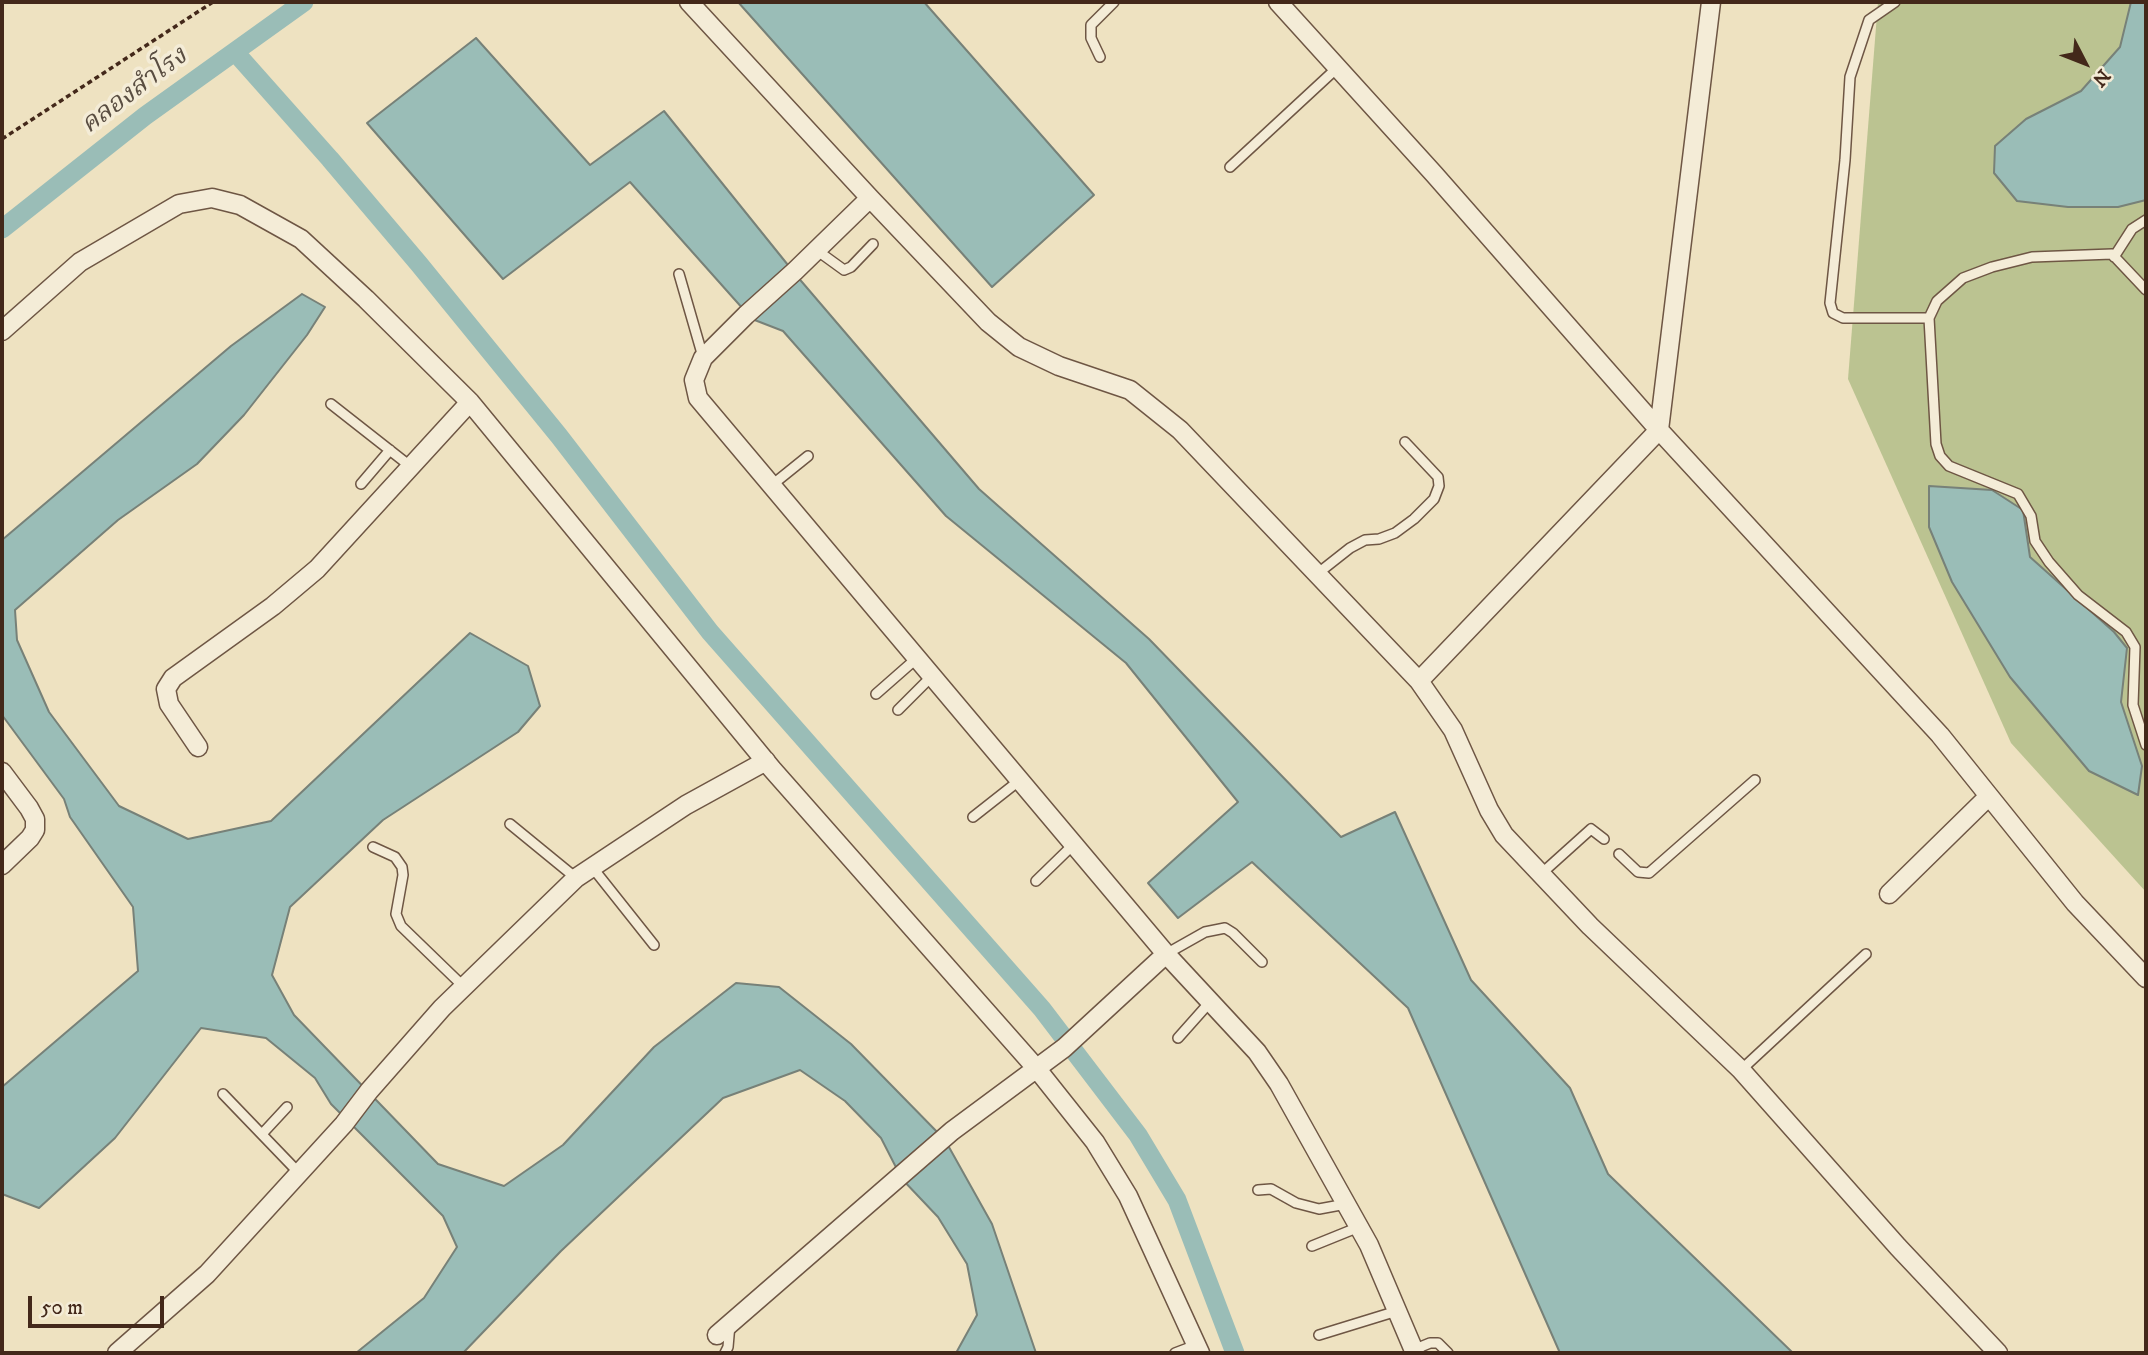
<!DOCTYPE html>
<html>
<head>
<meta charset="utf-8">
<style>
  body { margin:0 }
  #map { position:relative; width:2148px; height:1355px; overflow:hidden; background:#eee2c1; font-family:"IM FELL DW Pica",serif }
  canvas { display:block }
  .frame { position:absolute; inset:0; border:4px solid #43281a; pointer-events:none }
  .north { position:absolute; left:2050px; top:28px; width:70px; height:70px; -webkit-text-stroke:5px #f4ecd7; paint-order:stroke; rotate:132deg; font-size:19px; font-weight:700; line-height:28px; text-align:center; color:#43281a }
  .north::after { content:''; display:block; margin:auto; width:24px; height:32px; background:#43281a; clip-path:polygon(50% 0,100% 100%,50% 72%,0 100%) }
  .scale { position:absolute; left:28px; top:1296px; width:136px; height:32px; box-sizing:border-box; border:4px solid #43281a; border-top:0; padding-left:9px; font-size:21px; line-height:24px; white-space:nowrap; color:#43281a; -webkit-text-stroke:5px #f4ecd7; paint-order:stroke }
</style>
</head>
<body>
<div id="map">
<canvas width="2148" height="1355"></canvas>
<div class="frame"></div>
<div class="north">N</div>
<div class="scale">50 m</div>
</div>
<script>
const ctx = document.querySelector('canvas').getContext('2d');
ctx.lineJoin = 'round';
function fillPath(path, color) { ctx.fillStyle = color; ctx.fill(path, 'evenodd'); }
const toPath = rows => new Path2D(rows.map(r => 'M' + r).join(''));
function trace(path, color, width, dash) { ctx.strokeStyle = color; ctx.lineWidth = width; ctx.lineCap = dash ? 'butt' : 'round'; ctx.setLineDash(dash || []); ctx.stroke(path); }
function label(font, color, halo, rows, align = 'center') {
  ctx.font = font + ' "IM FELL DW Pica","Noto Serif Thai",serif'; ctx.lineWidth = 7; ctx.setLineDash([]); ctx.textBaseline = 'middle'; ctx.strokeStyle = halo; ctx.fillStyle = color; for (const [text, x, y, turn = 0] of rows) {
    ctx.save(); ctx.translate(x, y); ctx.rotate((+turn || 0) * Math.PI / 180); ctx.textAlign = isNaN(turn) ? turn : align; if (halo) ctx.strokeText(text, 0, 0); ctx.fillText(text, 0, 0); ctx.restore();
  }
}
const green = toPath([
  [1878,2,2146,2,2146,892,2011,743,1848,379]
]);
const water = toPath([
  [738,2,924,2,1094,195,992,287,738,2],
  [2131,2,2146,2,2146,200,2118,207,2068,207,2017,201,1994,173,1995,146,2026,119,2081,91,2120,47,2131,2],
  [476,38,590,165,664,111,796,275,979,489,1149,639,1341,837,1395,812,1471,980,1570,1088,1608,1174,1793,1353,1560,1353,1408,1008,1252,862,1178,918,1148,883,1238,802,1126,663,946,516,783,331,752,319,630,182,503,279,367,123,476,38],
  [302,294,325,307,307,335,244,415,197,464,118,520,15,610,17,640,49,712,119,806,188,839,271,821,470,633,528,666,540,706,518,732,383,820,290,907,272,975,294,1015,438,1164,504,1186,563,1145,654,1047,736,983,779,987,851,1044,945,1140,992,1224,1036,1353,956,1353,977,1315,967,1264,938,1217,902,1179,881,1138,845,1101,800,1070,723,1098,561,1251,463,1353,356,1353,424,1298,457,1247,443,1216,331,1104,315,1078,266,1038,201,1028,115,1138,39,1208,2,1194,2,1087,138,971,133,907,70,817,64,799,2,715,2,540,231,346,302,294],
  [1929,486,1992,490,2023,510,2030,557,2114,632,2127,648,2121,702,2142,766,2138,795,2089,771,2010,677,1952,582,1929,527,1929,486]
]);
const canal = toPath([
  [235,52,330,159,419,264,559,436,710,632,1042,1009,1138,1135,1177,1200,1235,1353],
  [2,229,145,116,304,2]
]);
const path = toPath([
  [2,139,213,2]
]);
const lane = toPath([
  [1895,2,1869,20,1850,77,1845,160,1830,303,1833,313,1843,318,1929,318],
  [1100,57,1091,38,1091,25,1114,2],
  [1230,167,1337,68],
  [815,249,844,270,851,267,873,244],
  [2114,257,2132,229,2146,220],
  [679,274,703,357],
  [2146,290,2112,254,2032,257,1992,267,1963,278,1937,301,1929,318,1936,444,1940,456,1949,466,2018,494,2031,516,2035,541,2049,562,2078,595,2126,632,2135,647,2133,705,2146,745],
  [331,404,410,466],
  [361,484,390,450],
  [772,485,808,456],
  [1317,574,1350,548,1365,540,1379,539,1395,533,1414,519,1434,499,1439,486,1438,477,1405,442],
  [876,694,917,658],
  [898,710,932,676],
  [973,817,1020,780],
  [510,824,576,878],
  [373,847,395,857,402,867,403,875,396,914,401,926,464,987],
  [1619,854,1638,872,1649,873,1755,780],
  [592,867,654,945],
  [1541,874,1591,829,1604,839],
  [1036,881,1074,844],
  [1166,954,1205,932,1225,928,1233,933,1262,962],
  [1178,1038,1210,1002],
  [1741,1070,1866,954],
  [223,1094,299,1173],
  [262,1134,287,1107],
  [1258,1190,1271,1189,1296,1203,1319,1209,1346,1204],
  [1312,1246,1359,1227],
  [1319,1335,1397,1311],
  [1413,1350,1430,1343,1438,1343,1448,1353],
  [725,1353,728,1347,730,1324],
  [1175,1353,1196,1345]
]);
const street = toPath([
  [689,2,870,198,988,322,1019,347,1059,366,1130,390,1180,430,1419,681,1453,730,1489,810,1504,835,1590,926,1741,1070,1898,1247,1998,1353],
  [1278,2,1434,174,1659,430,1940,735,2075,903,2146,978],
  [870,198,795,271,746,315,703,358,694,380,698,398,1166,954,1257,1052,1279,1084,1369,1245,1415,1353],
  [2,331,80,262,179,204,212,198,240,205,301,239,366,299,470,402,772,769,1037,1069,1095,1142,1128,1196,1200,1353],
  [1419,681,1659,430,1711,2],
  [198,747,169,704,166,689,173,678,273,606,317,569,470,402],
  [2,772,29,808,35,819,35,830,30,838,2,865],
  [1889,894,1989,796],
  [717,1335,952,1131,1064,1048,1166,954],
  [117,1353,207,1274,344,1124,369,1091,442,1008,576,878,686,805,766,761]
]);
const waterNames = [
  ["คลองสำโรง",135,92,-37]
];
fillPath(green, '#bbc391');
fillPath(water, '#9abdb7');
trace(water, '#778178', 2);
trace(canal, '#9abdb7', 19);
trace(lane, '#6e5644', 12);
trace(street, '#6e5644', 21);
trace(path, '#43281a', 3.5, [5, 3.5]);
trace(lane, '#f4ecd7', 9);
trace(street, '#f4ecd7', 18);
label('italic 26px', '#594d41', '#f4ecd7', waterNames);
</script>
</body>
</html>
